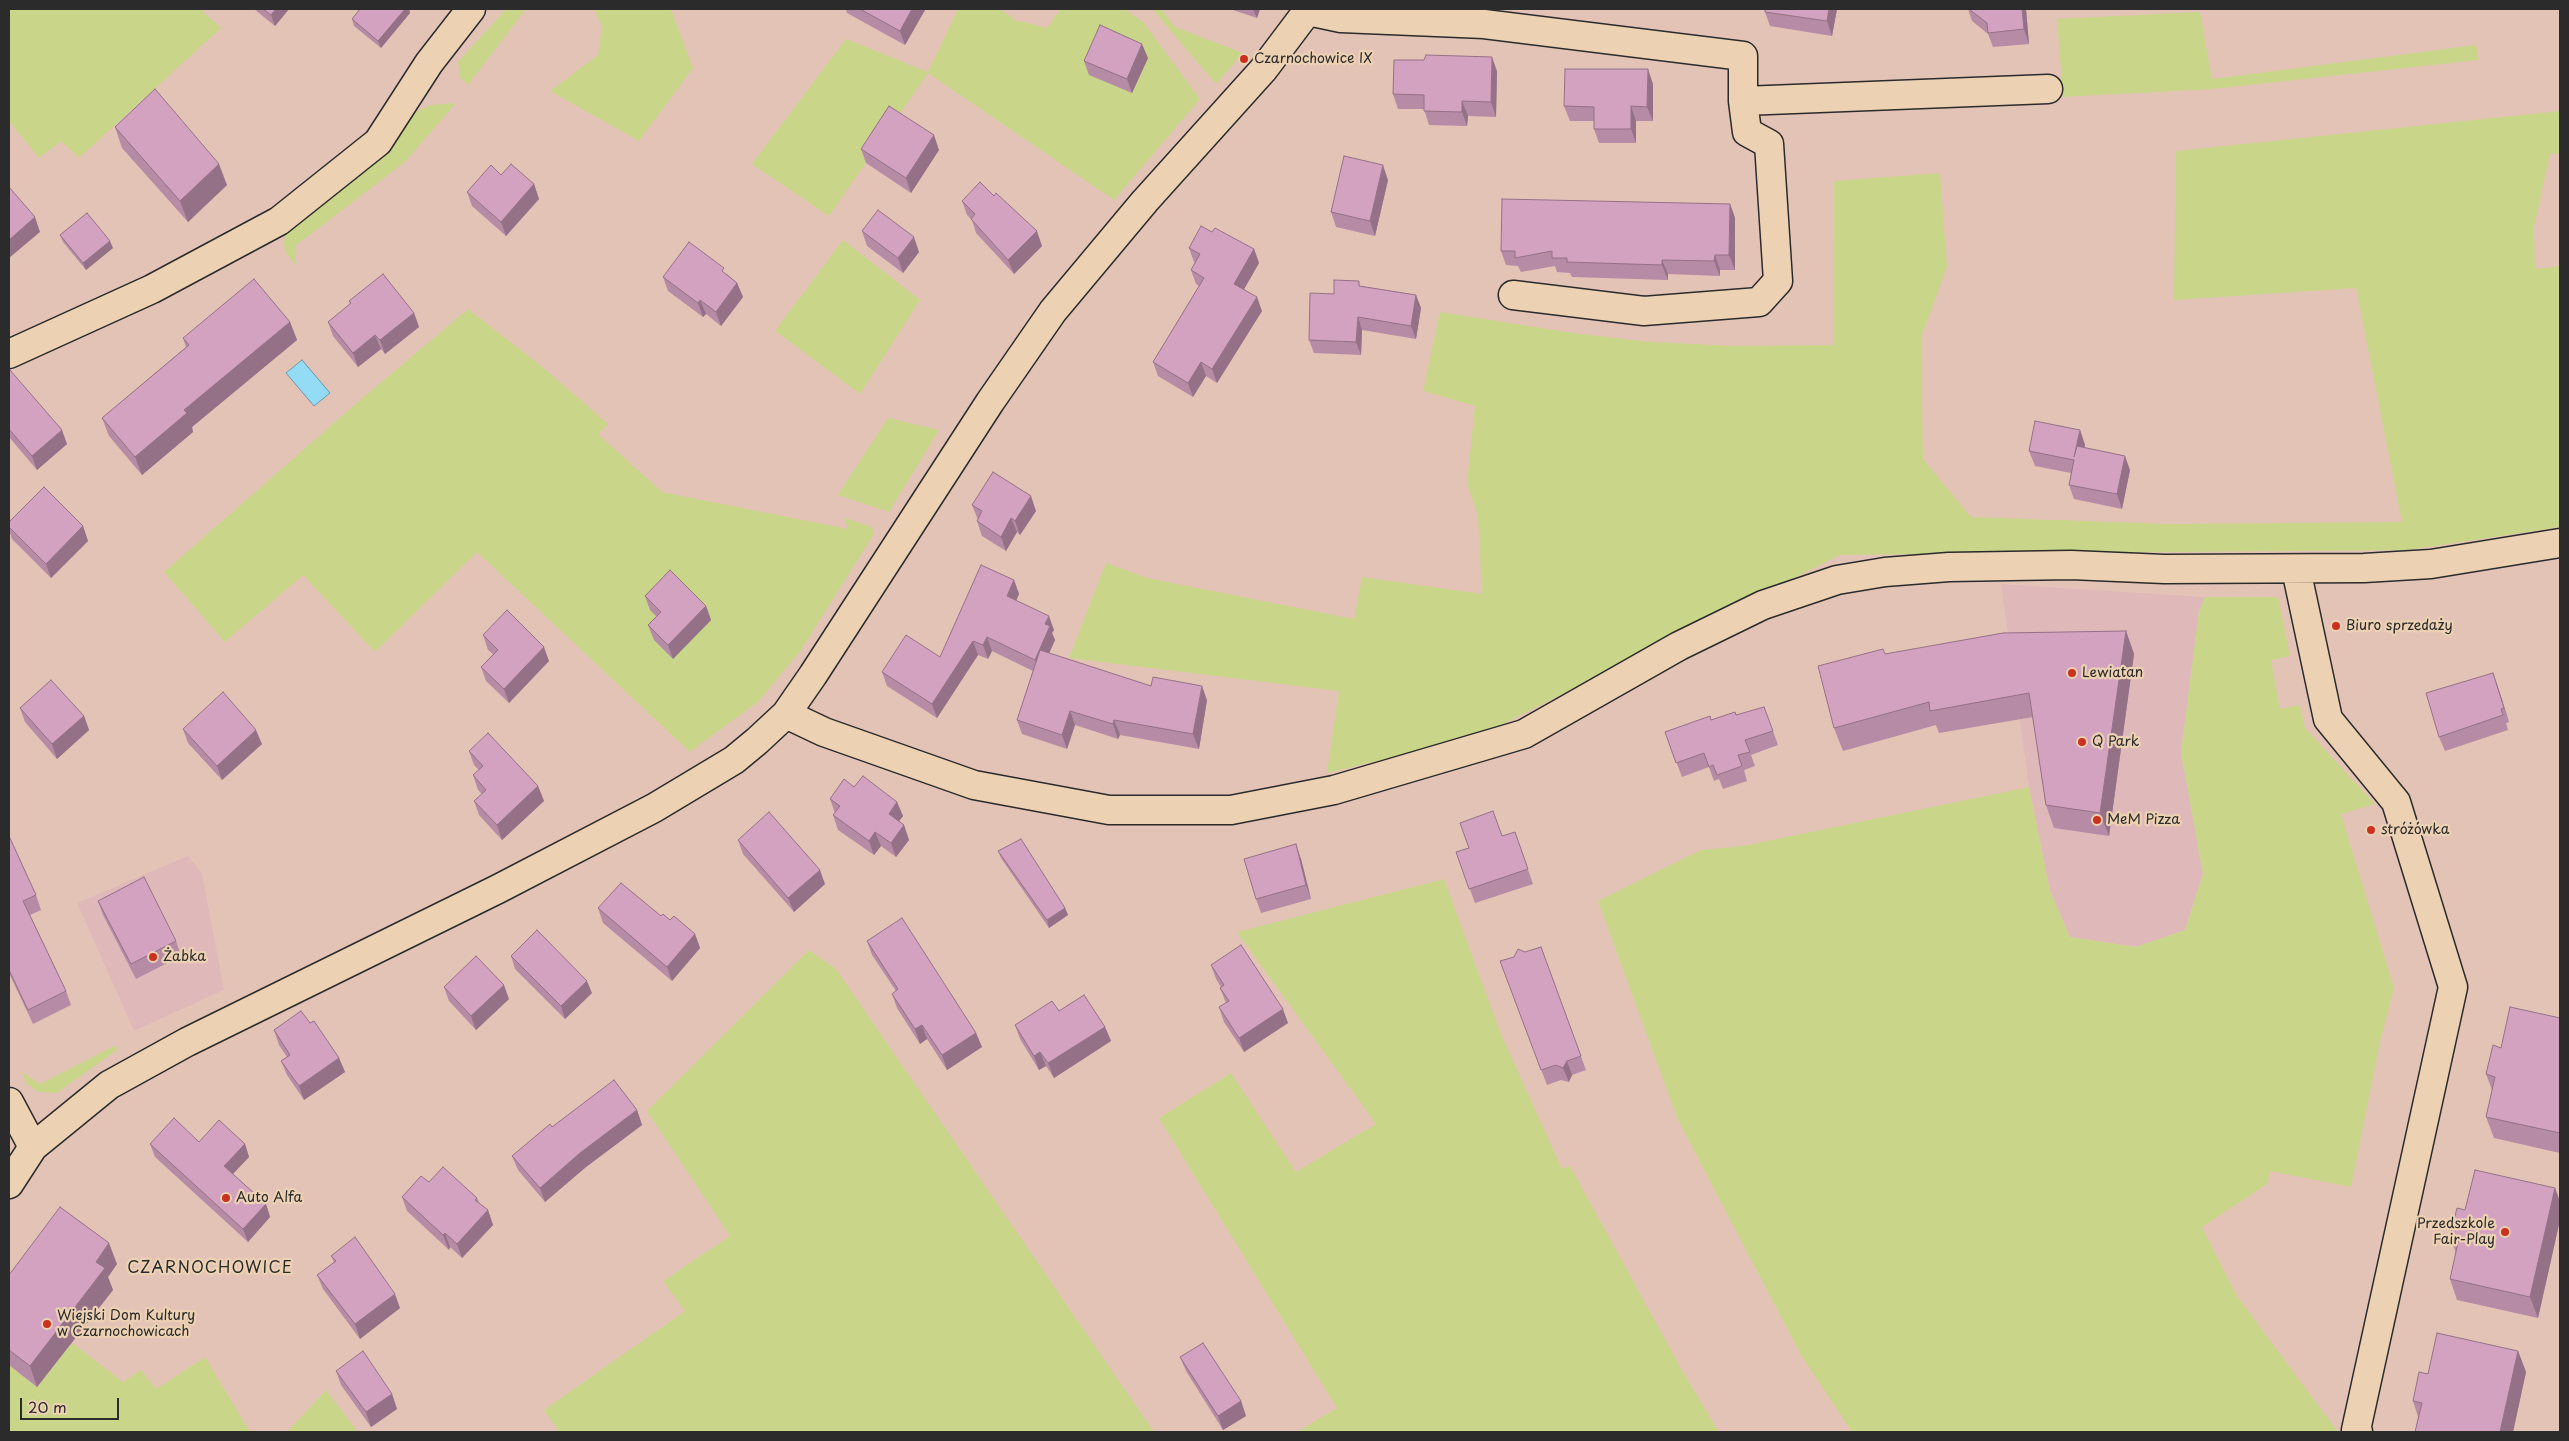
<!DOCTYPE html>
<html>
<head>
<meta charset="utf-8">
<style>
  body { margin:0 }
  #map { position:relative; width:2569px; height:1441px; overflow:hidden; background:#e4c3b7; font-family:"Playpen Sans",sans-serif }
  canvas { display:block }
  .frame { position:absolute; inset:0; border:10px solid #2b2b2b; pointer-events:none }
  .scale { position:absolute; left:20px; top:1398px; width:99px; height:22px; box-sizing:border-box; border:2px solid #2b2b2b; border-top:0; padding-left:6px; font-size:15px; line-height:18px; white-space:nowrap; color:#2b2b2b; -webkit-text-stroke:4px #ecd1b3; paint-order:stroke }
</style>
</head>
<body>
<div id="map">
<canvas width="2569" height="1441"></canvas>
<div class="frame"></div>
<div class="scale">20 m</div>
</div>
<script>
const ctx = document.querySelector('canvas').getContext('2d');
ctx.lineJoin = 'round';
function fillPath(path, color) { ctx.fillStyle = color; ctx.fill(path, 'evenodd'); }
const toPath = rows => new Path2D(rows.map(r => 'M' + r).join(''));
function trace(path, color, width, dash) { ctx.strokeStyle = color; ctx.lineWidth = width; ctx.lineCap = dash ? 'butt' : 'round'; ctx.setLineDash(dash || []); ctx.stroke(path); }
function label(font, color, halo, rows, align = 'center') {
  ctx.font = font + ' "Playpen Sans",sans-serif'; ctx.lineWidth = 4.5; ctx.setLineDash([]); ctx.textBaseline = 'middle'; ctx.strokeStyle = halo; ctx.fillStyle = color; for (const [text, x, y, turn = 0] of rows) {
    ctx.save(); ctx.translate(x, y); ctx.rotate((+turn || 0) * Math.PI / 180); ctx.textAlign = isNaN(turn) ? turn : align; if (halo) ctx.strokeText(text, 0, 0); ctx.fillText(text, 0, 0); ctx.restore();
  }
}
const built = toPath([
  [2001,584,2205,597,2199,612,2181,752,2203,874,2185,930,2136,947,2070,937,2050,891,2029,787],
  [188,856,202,873,224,990,134,1031,77,903]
]);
const green = toPath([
  [9,9,200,9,221,28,79,158,61,141,39,158,9,121],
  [506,9,526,9,468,85,460,78,458,62],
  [594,9,671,9,693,68,639,141,550,91,598,55,602,27],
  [958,9,1000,9,1015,20,1047,28,1061,9,1124,9,1143,22,1200,99,1114,200,928,73,829,216,752,164,846,39,928,72],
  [1152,9,1161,9,1175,27,1243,53,1216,84],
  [2200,12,2212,79,2476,45,2479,60,2212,89,2063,97,2057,19],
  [456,103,405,162,295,246,296,266,285,251,284,241,287,231,302,222,372,161,416,112,430,105],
  [2560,111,2560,153,2550,154,2534,227,2535,269,2560,266,2560,527,2408,550,1840,555,1475,738,1327,773,1339,691,1069,658,1106,563,1147,578,1354,619,1362,577,1482,594,1478,516,1467,483,1475,406,1423,391,1440,312,1573,333,1650,342,1736,346,1833,345,1834,181,1940,173,1947,267,1921,338,1923,459,1971,517,2170,524,2402,522,2356,288,2174,300,2176,151],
  [843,240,920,300,860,394,775,331],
  [468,309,540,365,608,424,598,434,662,492,848,529,845,518,872,527,874,534,801,650,759,701,690,752,477,552,375,652,303,575,225,642,164,572,359,401],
  [888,418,939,430,889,512,838,495],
  [2205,597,2278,597,2290,656,2271,660,2280,709,2300,705,2305,728,2375,804,2341,814,2394,988,2380,1042,2351,1187,2270,1171,2267,1184,2202,1227,2237,1296,2338,1432,1852,1432,1801,1355,1678,1120,1598,901,1701,850,1743,846,2029,787,2050,891,2070,937,2136,947,2185,930,2203,874,2181,752,2199,612],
  [1444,879,1501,1034,1562,1169,1570,1166,1683,1372,1719,1432,1297,1432,1337,1408,1159,1118,1231,1073,1296,1172,1376,1124,1237,932],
  [809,950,836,969,1154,1432,559,1432,544,1410,685,1311,663,1281,730,1236,647,1111],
  [116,1045,117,1050,57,1093,38,1092,26,1083,22,1072,40,1084],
  [72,1343,123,1382,141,1370,156,1389,205,1357,250,1432,9,1432,9,1365,37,1387],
  [326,1390,358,1432,287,1432]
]);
const water = toPath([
  [302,360,330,393,314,406,286,373,302,360]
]);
const minor = toPath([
  [1308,11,1341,18,1484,24,1743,56,1743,101,2048,89],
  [1513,295,1644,311,1759,302,1778,281,1769,144,1747,132,1743,101],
  [9,354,152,289,279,221,378,142,429,63,471,9],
  [2296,569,2328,719,2396,802,2453,987,2356,1430,2358,1432],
  [786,714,824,732,974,785,1109,810,1231,810,1334,790,1524,734,1679,646,1763,605,1837,580,1885,572,1949,567,2071,565,2164,569,2364,568,2431,564,2560,543],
  [9,1102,33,1147],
  [9,1184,33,1147,109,1085,187,1042,498,889,654,808,734,760,757,741,786,714,813,675,990,402,1053,311,1145,201,1263,70,1309,9]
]);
const wall = toPath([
  [254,9,289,9,275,26],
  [360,9,409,9,410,13,381,48,354,26,352,19],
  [846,9,925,9,925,10,905,45,847,13],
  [1230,9,1260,9,1257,18],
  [1765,9,1837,9,1832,36,1770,26,1765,12],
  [1968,9,2026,9,2029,44,1993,47,1988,34,1972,21],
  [1148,58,1132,93,1089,75,1084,61],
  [1497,71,1496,117,1468,116,1467,126,1429,125,1424,109,1398,109,1393,94],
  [1653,84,1653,121,1636,121,1636,143,1599,143,1594,129,1594,121,1570,121,1564,106],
  [115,127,227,185,188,222,122,148],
  [861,149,939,150,911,193,866,163],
  [501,175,534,184,539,199,506,236,472,206,467,192],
  [1388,180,1375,236,1336,227,1331,212],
  [962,201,1042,246,1014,274,976,233,972,220,967,215],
  [1730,204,1735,218,1735,270,1720,270,1720,276,1668,274,1668,280,1572,277,1570,273,1557,272,1555,266,1521,272,1518,266,1506,265,1501,251],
  [862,231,919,252,903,273,867,246],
  [1212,232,1254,249,1259,263,1244,289,1262,311,1217,383,1206,376,1193,397,1158,376,1153,362,1199,286,1196,284,1191,270,1195,262,1194,262,1189,248],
  [60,235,113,248,86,270,63,242],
  [727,274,737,283,743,297,721,326,706,314,703,317,668,291,663,277],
  [1361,286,1416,295,1421,308,1416,339,1362,330,1361,355,1314,353,1309,340,1334,294],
  [349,301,414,313,419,327,385,354,381,349,358,367,333,336,328,322,350,304],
  [290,322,297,340,192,427,193,432,142,475,109,436,102,418,186,347,183,338],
  [9,372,67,444,37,470,9,437],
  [2080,430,2085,445,2084,448,2130,470,2122,509,2074,499,2069,485,2071,473,2035,466,2029,451],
  [972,505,1036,511,1020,535,1017,532,1006,551,982,536,977,521,978,520],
  [9,522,83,526,88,541,51,578,12,539,9,530],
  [1014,580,1019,594,1016,601,1054,630,1052,633,1055,640,1049,653,1151,686,1207,700,1199,749,1120,735,1118,739,1075,725,1067,749,1022,734,1017,720,1033,671,992,651,988,659,978,655,937,718,887,686,882,672,940,657],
  [645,596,706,606,711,620,673,659,654,640,648,625,657,617,650,610],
  [2126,631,2134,654,2109,836,2054,828,2046,805,2033,717,1939,733,1936,725,1843,751,1834,728,1885,654],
  [483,635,549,661,509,703,486,681,481,667,493,654,488,650],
  [2493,673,2509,722,2506,723,2508,730,2445,751,2439,737],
  [20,708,84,716,89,730,57,759,25,722],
  [1735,712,1737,715,1773,731,1778,745,1751,755,1755,766,1744,770,1747,781,1723,789,1719,779,1714,781,1709,767,1682,777,1665,732,1711,720],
  [183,729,262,744,222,780,188,743],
  [469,751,538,786,544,801,502,840,479,815,474,801,482,794,478,790,473,775,479,770,474,765],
  [854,787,897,802,903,816,899,821,904,825,909,840,896,857,881,846,874,855,838,830,833,815,835,813,830,799],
  [1515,832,1533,884,1475,903,1456,852],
  [9,836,36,895,41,910,30,915,66,991,71,1005,33,1024,9,973],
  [738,840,825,884,794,912,743,854],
  [998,851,1065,908,1068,915,1049,928,1001,858],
  [1301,859,1311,899,1261,913,1256,899],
  [98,901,176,941,181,956,136,979,103,915],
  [598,908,661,916,695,934,700,948,672,981,603,923],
  [867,941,976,1033,982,1047,947,1070,927,1039,920,1044,897,1008,892,994,896,991,872,955],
  [1541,947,1586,1070,1572,1075,1569,1082,1561,1080,1547,1085,1500,961,1514,957],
  [511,956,592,993,565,1019,515,969],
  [1211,965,1288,1023,1244,1052,1224,1022,1219,1007,1226,1003,1220,988,1221,987,1216,979],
  [444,987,509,999,476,1030,449,1001],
  [1059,1011,1105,1027,1111,1041,1054,1078,1046,1066,1039,1070,1020,1039,1015,1025],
  [2560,1018,2560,1153,2494,1138,2486,1117,2492,1090,2486,1074,2501,1048],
  [310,1023,339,1058,345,1072,304,1100,287,1075,281,1061,287,1057,279,1045,274,1030],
  [637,1110,642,1125,586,1167,545,1202,518,1170,512,1156,552,1127],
  [199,1142,245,1144,249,1157,233,1174,266,1204,270,1217,248,1242,155,1157,150,1144],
  [429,1182,477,1198,480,1204,488,1210,493,1225,462,1258,450,1247,449,1250,407,1211,402,1197],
  [2555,1188,2560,1202,2560,1220,2538,1318,2457,1300,2450,1279,2456,1253,2450,1237,2465,1210],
  [331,1256,400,1308,360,1339,323,1289,317,1275,334,1262],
  [117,1264,108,1277,113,1290,37,1387,9,1365,9,1275],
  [2518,1351,2526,1372,2513,1432,2415,1432,2418,1417,2413,1401,2428,1374],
  [1180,1357,1241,1401,1246,1416,1223,1430,1186,1371],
  [336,1371,392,1394,397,1409,371,1427,341,1385]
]);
const shadedWall = toPath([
  [276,9,289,9,275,26,271,15],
  [405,9,409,9,410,13,381,48,378,41],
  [912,9,925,9,925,10,905,45,900,31],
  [1253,9,1260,9,1257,18],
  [1829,9,1837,9,1832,36,1827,21],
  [2022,9,2026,9,2029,44,2024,29],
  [1142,44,1148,58,1132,93,1127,79],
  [1492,57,1497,71,1496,117,1491,102],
  [1648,69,1653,84,1653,121,1647,107],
  [1462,101,1468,116,1467,126,1462,112],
  [1631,106,1636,121,1636,143,1631,129],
  [934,135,939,150,911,193,906,178],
  [219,164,227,185,188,222,180,201],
  [1383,165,1388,180,1375,236,1370,221],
  [534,184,539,199,506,236,501,222],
  [1730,204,1735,218,1735,270,1729,255],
  [35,217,40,232,9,258,9,240],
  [1037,231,1042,246,1014,274,1008,260],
  [914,237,919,252,903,273,898,258],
  [110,241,113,248,86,270,83,263],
  [1254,249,1259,263,1239,298,1234,284],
  [1715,255,1720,270,1720,276,1714,261],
  [1662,260,1668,274,1668,280,1662,265],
  [737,283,743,297,721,326,716,312],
  [1416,295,1421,308,1416,339,1411,326],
  [1257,297,1262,311,1217,383,1212,369],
  [700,300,706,314,703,317,698,303],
  [414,313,419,327,385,354,380,340],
  [1358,317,1362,330,1361,355,1356,342],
  [290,322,297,340,192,427,193,432,142,475,135,457,184,410],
  [375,335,381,349,358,367,353,353],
  [1201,362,1206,376,1193,397,1188,383],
  [62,430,67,444,37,470,32,456],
  [2080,430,2085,445,2080,472,2074,457],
  [2125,456,2130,470,2122,509,2117,494],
  [1031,496,1036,511,1020,535,1015,521],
  [1011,518,1017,532,1006,551,1001,537],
  [83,526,88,541,51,578,46,564],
  [1014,580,1019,594,1012,610,1007,596],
  [706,606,711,620,673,659,668,645],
  [1049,616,1054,630,1052,633,1055,640,1040,674,1035,660,1045,624],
  [2126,631,2134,654,2109,836,2100,813],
  [987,637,992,651,988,659,983,645],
  [973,641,978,655,937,718,932,704],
  [544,647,549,661,509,703,504,689],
  [2493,673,2498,687,2509,722,2504,708],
  [1202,686,1207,700,1199,749,1193,734],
  [1070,711,1075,725,1067,749,1062,735],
  [84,716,89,730,57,759,52,744],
  [1114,720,1120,735,1118,739,1113,724],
  [256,730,262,744,222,780,217,766],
  [538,786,544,801,502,840,497,825],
  [897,802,903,816,894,828,889,814],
  [904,825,909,840,896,857,891,843],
  [875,832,881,846,874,855,869,841],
  [1296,844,1301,859,1311,899,1306,885],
  [820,870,825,884,794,912,788,898],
  [1065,908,1068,915,1049,928,1047,920],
  [695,934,700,948,672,981,667,967],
  [587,981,592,993,565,1019,561,1006],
  [504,985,509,999,476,1030,471,1016],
  [1283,1009,1288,1023,1244,1052,1239,1038],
  [922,1025,927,1039,920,1044,915,1029],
  [1105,1027,1111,1041,1054,1078,1048,1063],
  [976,1033,982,1047,947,1070,942,1055],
  [1040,1052,1046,1066,1039,1070,1034,1056],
  [339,1058,345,1072,304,1100,299,1086],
  [1567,1061,1572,1075,1569,1082,1563,1068],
  [637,1110,642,1125,586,1167,545,1202,540,1188,580,1153],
  [245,1144,249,1157,229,1178,224,1166],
  [2555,1188,2560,1202,2560,1220,2538,1318,2530,1297],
  [266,1204,270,1217,248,1242,243,1229],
  [488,1210,493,1225,462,1258,457,1244],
  [445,1233,450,1247,449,1250,443,1235],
  [109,1243,117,1264,108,1277,113,1290,37,1387,30,1366,96,1262],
  [395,1294,400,1308,360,1339,355,1324],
  [2518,1351,2526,1372,2513,1432,2500,1432],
  [392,1394,397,1409,371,1427,366,1412],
  [1241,1401,1246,1416,1223,1430,1218,1416]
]);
const building = toPath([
  [263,9,276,9,271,15,263,9],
  [360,9,405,9,378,41,352,19,360,9],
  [860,9,912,9,900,31,860,9],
  [1765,9,1829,9,1827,21,1765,12,1765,9],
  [1969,9,2022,9,2024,29,1988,33,1987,23,1969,9],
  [1100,25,1142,44,1127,79,1084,61,1100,25],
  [1426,55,1492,57,1491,102,1462,101,1462,112,1424,111,1424,95,1393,94,1394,60,1424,60,1426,55],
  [1565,69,1648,69,1647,107,1631,106,1631,129,1594,129,1594,107,1564,106,1565,69],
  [155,89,219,164,180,201,115,127,155,89],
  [889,106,934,135,906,178,861,149,889,106],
  [1344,156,1383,165,1370,221,1331,212,1344,156],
  [511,164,534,184,501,222,467,192,491,165,501,175,511,164],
  [980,182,994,196,996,193,1037,231,1008,260,971,219,975,214,962,201,980,182],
  [9,187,35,217,9,240,9,187],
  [1502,199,1730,204,1729,255,1715,255,1714,261,1662,260,1662,265,1567,262,1567,258,1552,258,1552,251,1515,258,1515,251,1501,251,1502,199],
  [878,210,914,237,898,258,862,231,878,210],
  [87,213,110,241,83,263,60,235,87,213],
  [1201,226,1212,232,1215,228,1254,249,1234,284,1257,297,1212,369,1201,362,1188,383,1153,362,1204,278,1191,270,1200,254,1189,248,1201,226],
  [689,242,724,268,722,271,737,283,716,312,700,300,698,303,663,277,689,242],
  [383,274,414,313,380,340,375,335,353,353,328,322,351,303,349,301,383,274],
  [254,279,290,322,184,410,187,413,135,457,102,418,189,345,183,338,254,279],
  [1334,280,1359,281,1359,286,1416,295,1411,326,1358,317,1356,342,1309,340,1310,293,1334,294,1334,280],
  [10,370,62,430,32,456,9,429,9,372,10,370],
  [2035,421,2080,430,2074,457,2077,446,2125,456,2117,494,2069,485,2074,460,2029,451,2035,421],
  [993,472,1031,496,1015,521,1011,518,1001,537,977,521,982,511,972,505,993,472],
  [44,487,83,526,46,564,9,527,9,522,44,487],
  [981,565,1014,580,1007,596,1049,616,1045,624,1050,626,1035,660,987,637,983,645,973,641,932,704,882,672,906,635,940,657,981,565],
  [670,570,706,606,668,645,648,625,661,612,645,596,670,570],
  [507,610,544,647,504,689,481,667,498,650,483,635,507,610],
  [2126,631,2100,813,2046,805,2029,693,1930,711,1929,702,1834,728,1818,666,1883,649,1885,654,2003,633,2126,631],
  [1040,650,1151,686,1153,677,1202,686,1193,734,1114,720,1113,724,1070,711,1062,735,1017,720,1040,650],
  [2493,673,2504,708,2501,709,2503,715,2439,737,2426,693,2493,673],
  [51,680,84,716,52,744,20,708,51,680],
  [223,692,256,730,217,766,183,729,223,692],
  [1764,707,1773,731,1745,740,1750,752,1738,755,1742,766,1717,775,1713,765,1709,767,1704,753,1676,763,1665,732,1710,716,1711,720,1735,712,1736,715,1764,707],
  [488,733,538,786,497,825,474,801,486,790,473,775,483,766,469,751,488,733],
  [863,776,897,802,889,814,904,825,891,843,875,832,869,841,833,815,840,806,830,799,844,779,854,787,863,776],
  [1493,811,1502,836,1515,832,1528,869,1469,889,1456,852,1469,848,1460,823,1493,811],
  [769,812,820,870,788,898,738,840,769,812],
  [9,836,36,895,23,901,66,991,28,1010,9,970,9,836],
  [1021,839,1065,908,1047,920,998,851,1021,839],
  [1296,844,1306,885,1256,899,1244,859,1296,844],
  [144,877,176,941,131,964,98,901,144,877],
  [621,883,661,916,663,914,670,920,674,916,695,934,667,967,598,908,621,883],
  [902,918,976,1033,942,1055,922,1025,915,1029,892,994,898,989,867,941,902,918],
  [537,930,587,981,561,1006,511,956,537,930],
  [1241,945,1283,1009,1239,1038,1219,1007,1229,1001,1220,988,1224,985,1211,965,1241,945],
  [1541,947,1581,1056,1567,1061,1563,1068,1556,1065,1541,1070,1500,961,1514,957,1518,949,1525,952,1541,947],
  [476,956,504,985,471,1016,444,987,476,956],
  [1084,995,1105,1027,1048,1063,1040,1052,1034,1056,1015,1025,1052,1001,1059,1011,1084,995],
  [2510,1007,2560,1018,2560,1133,2486,1117,2495,1077,2486,1074,2493,1045,2501,1048,2510,1007],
  [301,1011,310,1023,314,1021,339,1058,299,1086,281,1061,290,1055,274,1030,301,1011],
  [614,1080,637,1110,580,1153,540,1188,512,1156,550,1124,552,1127,614,1080],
  [174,1118,199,1142,219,1120,245,1144,224,1166,266,1204,243,1229,150,1144,174,1118],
  [443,1167,477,1198,475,1200,488,1210,457,1244,445,1233,443,1235,402,1197,421,1176,429,1182,443,1167],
  [2475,1170,2555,1188,2530,1297,2450,1279,2459,1238,2450,1237,2457,1208,2465,1210,2475,1170],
  [60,1207,109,1243,96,1262,105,1268,30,1366,9,1350,9,1275,60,1207],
  [355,1237,395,1294,355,1324,317,1275,336,1261,331,1256,355,1237],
  [2437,1333,2518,1351,2500,1432,2415,1432,2422,1403,2413,1401,2419,1372,2428,1374,2437,1333],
  [1203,1343,1241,1401,1218,1416,1180,1357,1203,1343],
  [363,1351,392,1394,366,1412,336,1371,363,1351]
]);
const markers = [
  [1244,59,5,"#c8321e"],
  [2336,626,5,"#c8321e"],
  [2072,673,5,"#c8321e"],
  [2082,742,5,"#c8321e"],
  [2097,820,5,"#c8321e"],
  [2371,830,5,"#c8321e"],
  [153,957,5,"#c8321e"],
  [226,1198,5,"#c8321e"],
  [2505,1232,5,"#c8321e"],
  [47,1324,5,"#c8321e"]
];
const poiNames = [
  ["Czarnochowice IX",1254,59],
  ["Biuro sprzedaży",2346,626],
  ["Lewiatan",2082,673],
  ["Q Park",2092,742],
  ["MeM Pizza",2107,820],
  ["stróżówka",2381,830],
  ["Żabka",163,957],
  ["Auto Alfa",236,1198],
  ["Przedszkole",2495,1224,"right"],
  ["Fair-Play",2495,1240,"right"],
  ["Wiejski Dom Kultury",57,1316],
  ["w Czarnochowicach",57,1332]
];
const quarterNames = [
  ["CZARNOCHOWICE",210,1269]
];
fillPath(built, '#dfb9ba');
fillPath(green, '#c9d689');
fillPath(water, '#94dcf6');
trace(water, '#6a95a5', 1);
trace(minor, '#2b2b2b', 31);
trace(minor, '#ecd1b3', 28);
fillPath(wall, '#b58ba5');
fillPath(shadedWall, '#947186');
fillPath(building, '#d3a2c0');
trace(building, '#947186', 1);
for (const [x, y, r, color] of markers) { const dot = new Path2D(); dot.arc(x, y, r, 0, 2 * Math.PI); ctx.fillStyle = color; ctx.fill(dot); trace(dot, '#ecd1b3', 2); }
label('14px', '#2b2b2b', '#ecd1b3', poiNames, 'left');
ctx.letterSpacing = '1px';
label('16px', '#2b2b2b', '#ecd1b3', quarterNames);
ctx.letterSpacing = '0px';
</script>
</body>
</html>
